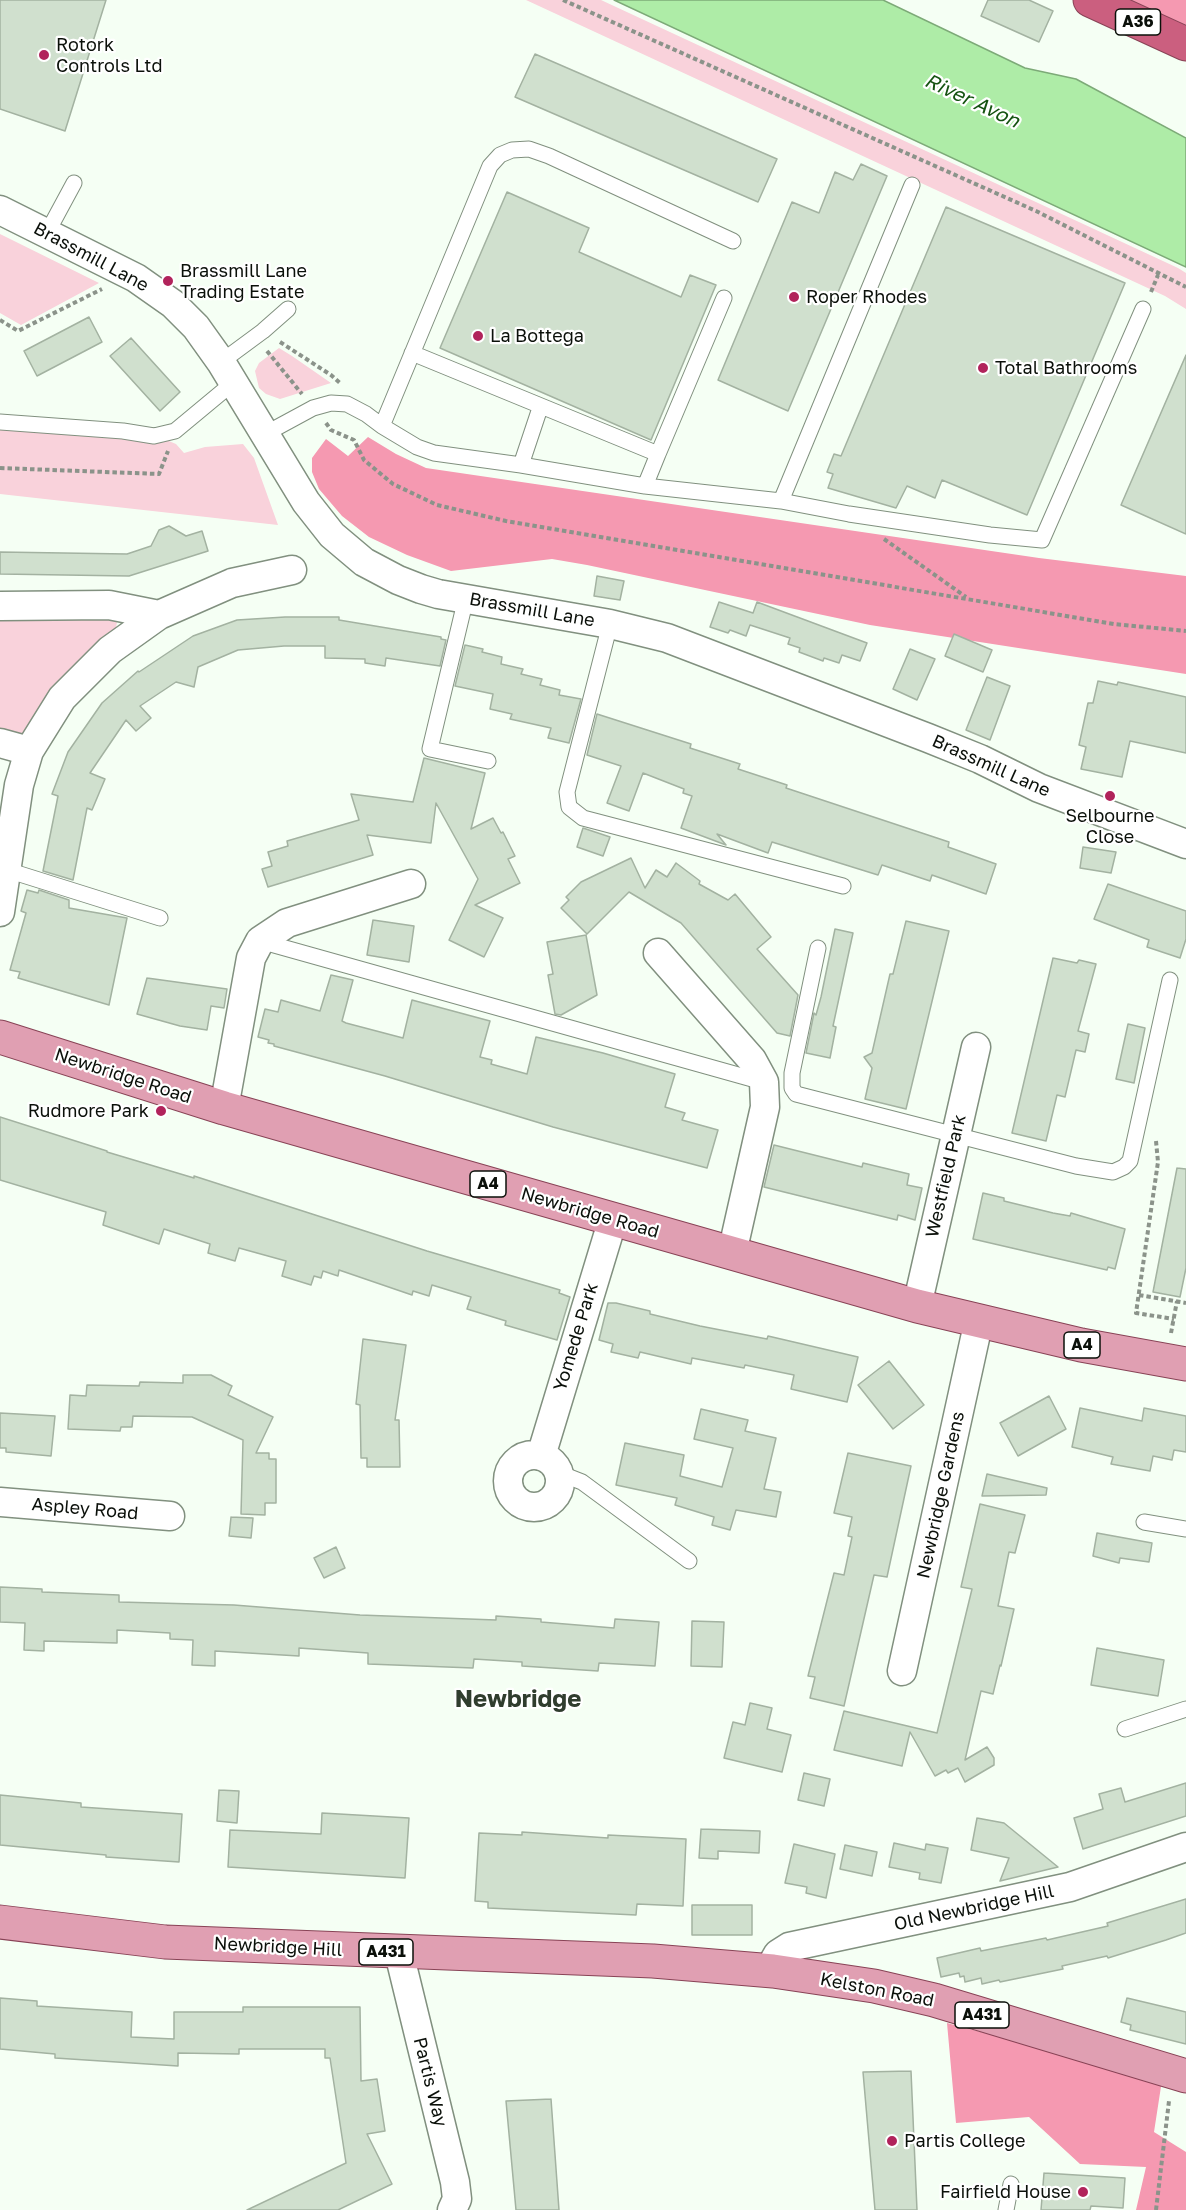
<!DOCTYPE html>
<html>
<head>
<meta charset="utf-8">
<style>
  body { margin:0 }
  canvas { display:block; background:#f5fff4 }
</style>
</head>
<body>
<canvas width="1186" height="2210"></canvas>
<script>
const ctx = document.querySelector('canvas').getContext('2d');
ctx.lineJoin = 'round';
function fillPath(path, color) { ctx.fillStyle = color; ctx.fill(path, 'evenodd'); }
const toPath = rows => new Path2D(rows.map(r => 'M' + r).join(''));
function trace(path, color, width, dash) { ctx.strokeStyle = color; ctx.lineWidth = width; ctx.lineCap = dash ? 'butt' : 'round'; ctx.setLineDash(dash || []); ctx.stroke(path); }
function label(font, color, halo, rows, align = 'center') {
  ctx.font = font + ' "Golos Text",sans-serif'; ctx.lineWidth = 4.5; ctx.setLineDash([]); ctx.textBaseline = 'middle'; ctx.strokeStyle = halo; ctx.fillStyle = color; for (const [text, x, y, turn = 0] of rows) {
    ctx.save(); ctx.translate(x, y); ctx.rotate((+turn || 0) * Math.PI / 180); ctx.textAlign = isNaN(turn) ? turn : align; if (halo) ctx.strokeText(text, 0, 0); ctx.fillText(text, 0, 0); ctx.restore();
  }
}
const green = toPath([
  [526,0,601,0,1178,268,1186,273,1186,309,1165,296],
  [0,234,99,283,21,325,0,313],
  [279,348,292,356,331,383,280,399,266,394,259,388,255,371,259,363],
  [0,428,164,439,176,444,184,453,205,447,243,444,254,458,278,525,0,494],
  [0,615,107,616,117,622,115,633,24,739,0,734]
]);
const forest = toPath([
  [1123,0,1186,0,1186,28],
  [368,437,396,454,426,468,1039,558,1186,576,1186,674,870,625,587,565,552,559,451,571,407,555,369,537,342,516,319,489,312,472,312,458,326,439,348,456],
  [947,2023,1162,2080,1154,2132,1186,2152,1186,2210,1136,2210,1146,2167,1080,2164,1029,2117,956,2123]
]);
const water = toPath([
  [614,0,883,0,1025,68,1076,79,1186,138,1186,267,614,0]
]);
const building = toPath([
  [0,0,106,0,65,131,0,109,0,0],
  [988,0,1029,0,1053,11,1039,42,981,16,988,0],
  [535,54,777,159,758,202,515,97,535,54],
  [861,164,887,176,788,411,718,380,792,202,819,213,835,172,853,180,861,164],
  [507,192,589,228,579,252,681,297,690,275,716,285,651,440,440,348,507,192],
  [946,207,1125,283,1027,515,942,480,935,498,907,486,896,508,828,488,833,474,827,472,834,454,841,456,946,207],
  [89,317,102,342,37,376,24,351,89,317],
  [131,338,180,392,160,411,110,356,131,338],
  [1186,355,1186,534,1121,505,1186,355],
  [169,526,186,536,202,531,208,551,129,576,0,574,0,552,127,554,151,546,159,530,169,526],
  [597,576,624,581,620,600,594,596,597,576],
  [719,602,753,613,757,602,867,643,860,661,842,655,839,663,824,658,823,661,799,652,800,648,788,644,790,638,750,625,746,636,730,630,728,633,710,627,719,602],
  [285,617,339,617,339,620,441,637,441,639,446,640,440,666,386,658,385,666,365,663,365,659,325,658,325,646,284,646,238,650,198,667,194,687,176,682,140,706,151,718,136,731,126,720,90,773,105,779,92,810,87,808,73,880,43,871,58,796,52,794,68,752,102,703,138,671,139,672,193,636,237,620,285,617],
  [954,634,992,650,983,672,945,656,954,634],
  [465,645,483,649,482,652,502,657,501,664,523,669,521,674,542,679,540,685,560,690,559,695,581,699,569,743,548,738,551,728,510,719,512,714,490,709,493,694,455,686,465,645],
  [910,649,935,659,917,700,893,689,910,649],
  [987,677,1010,686,990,740,966,730,987,677],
  [1098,681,1117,685,1118,682,1186,697,1186,753,1130,741,1122,777,1081,769,1086,747,1079,745,1088,703,1093,703,1098,681],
  [597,714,691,744,690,748,740,764,738,769,787,785,786,788,949,842,948,847,996,864,986,894,932,875,930,881,882,865,878,875,772,842,768,853,717,834,726,845,681,828,692,796,683,793,684,789,643,773,629,811,607,803,621,766,587,755,597,714],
  [424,758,485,773,471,829,493,818,501,833,503,832,515,856,508,859,520,883,475,905,503,918,484,957,449,940,478,879,436,803,431,843,367,835,373,855,268,887,262,869,272,866,268,852,288,846,287,841,359,820,351,794,413,802,424,758],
  [583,828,610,837,603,856,577,847,583,828],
  [1083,847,1116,852,1111,873,1080,868,1083,847],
  [631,858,645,888,656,870,667,877,676,863,700,881,699,884,728,900,735,894,771,937,757,949,798,995,790,1036,777,1033,681,923,629,892,587,934,561,908,569,900,566,897,581,882,631,858],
  [1108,884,1186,911,1186,939,1180,958,1147,947,1149,940,1094,919,1108,884],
  [27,890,38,893,39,890,69,900,69,908,127,918,109,1005,18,978,20,972,10,970,26,913,21,911,27,890],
  [373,920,414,926,409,962,367,955,373,920],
  [906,921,949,931,906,1109,865,1099,872,1068,864,1057,872,1053,890,974,893,974,906,921],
  [835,929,853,933,833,1026,836,1027,830,1058,806,1053,814,1013,816,1015,821,997,835,929],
  [586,935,597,995,561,1015,555,1014,548,975,553,974,547,942,586,935],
  [1053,958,1077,963,1079,960,1096,964,1078,1031,1089,1034,1085,1052,1076,1050,1065,1097,1057,1095,1046,1141,1012,1133,1053,958],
  [331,975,353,980,342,1021,346,1023,403,1038,412,1000,490,1021,480,1057,492,1060,491,1064,527,1074,536,1037,603,1053,675,1074,665,1107,685,1113,682,1120,718,1130,707,1168,553,1127,385,1076,274,1046,274,1044,268,1043,269,1040,258,1037,265,1009,278,1012,281,1000,320,1011,331,975],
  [147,978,227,989,224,1008,211,1006,207,1030,180,1026,137,1014,147,978],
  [1128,1024,1145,1028,1134,1083,1116,1079,1128,1024],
  [0,1117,107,1151,107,1152,194,1178,194,1176,427,1251,560,1290,559,1293,570,1297,557,1340,505,1325,506,1321,467,1309,471,1297,432,1285,429,1296,413,1291,412,1295,339,1270,338,1276,323,1271,321,1278,314,1276,311,1285,282,1276,286,1261,239,1248,235,1261,208,1253,210,1244,164,1229,159,1244,103,1225,106,1212,0,1180,0,1117],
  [774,1145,862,1167,863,1163,909,1174,907,1185,922,1188,915,1220,898,1215,897,1220,764,1187,774,1145],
  [1177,1168,1186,1169,1186,1268,1180,1297,1153,1292,1177,1168],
  [983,1193,1004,1198,1004,1201,1053,1213,1070,1216,1071,1213,1125,1229,1115,1269,1108,1267,1107,1270,973,1239,983,1193],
  [608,1303,616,1303,650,1311,650,1314,700,1326,767,1339,768,1336,858,1357,847,1402,791,1389,794,1375,745,1365,744,1368,692,1358,691,1364,640,1352,638,1358,611,1352,613,1344,599,1340,608,1303],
  [363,1339,406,1345,395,1420,399,1420,400,1467,367,1467,367,1458,361,1458,360,1405,356,1404,363,1339],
  [889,1361,924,1405,893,1429,858,1385,889,1361],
  [183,1375,211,1375,232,1386,228,1395,273,1417,256,1453,269,1453,269,1459,276,1459,276,1503,265,1503,265,1515,241,1514,243,1440,192,1417,133,1416,132,1427,121,1427,120,1431,68,1429,70,1395,86,1396,87,1385,139,1386,140,1382,183,1383,183,1375],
  [1049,1396,1066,1429,1018,1456,1000,1423,1049,1396],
  [1080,1408,1142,1421,1144,1408,1186,1416,1186,1452,1174,1450,1172,1460,1153,1456,1150,1471,1111,1464,1113,1457,1072,1447,1080,1408],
  [701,1409,748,1420,745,1431,776,1438,764,1489,781,1492,776,1517,736,1510,730,1530,712,1525,714,1517,675,1505,677,1498,616,1485,625,1443,684,1455,680,1476,722,1487,733,1448,694,1439,701,1409],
  [0,1413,55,1416,51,1456,6,1452,6,1448,0,1448,0,1413],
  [848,1453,911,1466,887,1577,874,1575,844,1706,810,1698,815,1677,808,1676,834,1573,844,1575,852,1537,848,1536,852,1517,834,1513,848,1453],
  [987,1474,1047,1488,1046,1495,982,1496,987,1474],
  [980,1504,1025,1515,1015,1553,1009,1552,998,1606,1014,1609,1001,1666,1000,1665,993,1694,981,1691,965,1760,987,1747,994,1758,994,1765,965,1782,958,1768,948,1773,946,1770,935,1776,910,1732,902,1766,834,1750,844,1711,937,1733,972,1589,961,1587,980,1504],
  [231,1517,253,1518,251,1538,229,1536,231,1517],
  [1097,1533,1152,1543,1149,1562,1120,1558,1119,1563,1093,1556,1097,1533],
  [336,1547,345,1568,324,1578,314,1558,336,1547],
  [0,1587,42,1589,42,1592,119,1595,119,1602,234,1605,360,1615,496,1620,496,1616,541,1619,541,1622,614,1628,615,1619,659,1622,655,1666,599,1663,598,1671,522,1666,522,1662,474,1659,473,1668,368,1664,368,1653,299,1648,299,1656,215,1651,215,1666,192,1665,193,1640,170,1639,170,1633,117,1630,117,1643,44,1641,44,1651,24,1650,25,1623,0,1622,0,1587],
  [692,1621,724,1622,722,1667,691,1666,692,1621],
  [1097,1648,1164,1660,1158,1696,1091,1685,1097,1648],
  [750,1703,772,1708,767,1729,791,1735,782,1772,724,1758,733,1722,745,1725,750,1703],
  [804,1773,830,1779,824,1806,798,1800,804,1773],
  [1186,1783,1186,1816,1083,1849,1074,1818,1103,1809,1099,1794,1121,1788,1125,1802,1186,1783],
  [219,1790,239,1791,237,1823,217,1821,219,1790],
  [0,1795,81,1803,81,1807,182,1814,179,1862,106,1857,106,1855,0,1845,0,1795],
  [322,1813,409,1818,405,1878,228,1867,230,1830,321,1834,322,1813],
  [977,1818,1004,1823,1058,1867,1000,1881,1009,1858,971,1850,977,1818],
  [701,1829,760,1831,759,1853,718,1851,718,1859,699,1858,701,1829],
  [522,1832,608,1838,608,1835,686,1839,683,1906,637,1904,636,1915,488,1908,488,1902,475,1901,479,1833,522,1835,522,1832],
  [894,1843,925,1850,926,1844,948,1848,941,1883,919,1879,920,1873,889,1867,894,1843],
  [794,1844,835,1854,826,1898,806,1893,807,1887,785,1883,794,1844],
  [845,1845,877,1852,872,1876,840,1869,845,1845],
  [1186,1899,1186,1933,1166,1940,1108,1958,1107,1956,1062,1966,1063,1969,1000,1982,999,1980,982,1984,981,1978,965,1982,964,1976,960,1977,959,1973,941,1977,937,1958,980,1948,981,1951,1046,1938,1047,1940,1108,1926,1107,1923,1186,1899],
  [692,1905,752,1905,752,1935,692,1935,692,1905],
  [0,1998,37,2001,37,2006,132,2012,131,2037,174,2039,174,2012,243,2012,243,2007,360,2007,361,2081,377,2079,385,2131,367,2134,392,2184,338,2210,247,2210,346,2163,330,2058,325,2058,325,2049,239,2049,239,2054,178,2053,178,2066,55,2058,55,2054,0,2049,0,1998],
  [1127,1998,1186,2012,1186,2044,1130,2030,1131,2025,1121,2022,1127,1998],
  [911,2071,917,2210,875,2210,863,2072,911,2071],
  [551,2099,559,2210,516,2210,506,2101,551,2099],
  [1044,2173,1125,2178,1123,2208,1091,2206,1090,2210,1041,2210,1044,2173]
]);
const path = toPath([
  [563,0,1036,211,1186,287],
  [1151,292,1158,275],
  [0,320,18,331,102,289],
  [280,342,331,375,340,383],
  [267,351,302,394],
  [326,423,331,430,354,440,364,460,393,484,437,505,506,521,1114,624,1186,631],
  [0,468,159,474,168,451],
  [884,539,966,597],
  [1156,1141,1158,1162,1136,1313,1174,1319],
  [1139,1295,1186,1303],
  [1171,1333,1177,1301],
  [1156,2210,1169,2101]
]);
const lane = toPath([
  [47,233,74,183],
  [412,353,658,454,645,486],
  [221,362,263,331,288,309],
  [0,422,123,431,154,436,175,431,234,382],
  [382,426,490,166,500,155,512,150,529,149,549,156,733,241],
  [265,434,313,408,331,403,347,404,366,414,382,426,417,447,434,453,521,465,645,486,781,501,849,514,990,535,1042,540,1143,309],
  [658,454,724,298],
  [521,465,540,408],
  [781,501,912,185],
  [466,598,430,749,488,761],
  [610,624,567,792,569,807,583,818,843,886],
  [7,870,160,918],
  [260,941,763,1082],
  [818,948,792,1073,792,1088,796,1094,1076,1166,1113,1172,1124,1167,1130,1161,1170,980],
  [559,1473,582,1482,689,1561],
  [1144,1522,1186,1529],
  [1125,1729,1186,1709],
  [1006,2210,1011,2184]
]);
const street = toPath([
  [0,210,136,278,173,304,196,327,221,362,306,502,332,535,364,562,398,580,421,589,438,594,610,624,667,638,928,738,980,759,1039,788,1186,844],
  [0,606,109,605,159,615],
  [0,743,29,751],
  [0,912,19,785,29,751,62,698,110,650,159,615,232,583,292,570],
  [658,953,752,1060,764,1082,765,1107,732,1253],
  [224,1108,251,958,260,941,287,923,411,884],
  [917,1306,976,1047],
  '508 1481a26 26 0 1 1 52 0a26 26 0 1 1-52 0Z',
  [541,1456,613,1219],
  [0,1502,170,1516],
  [902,1671,979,1320],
  [399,1953,455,2182,457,2199,452,2210],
  [773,1971,774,1961,778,1954,789,1947,1070,1887,1186,1847]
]);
const primary = toPath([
  [0,1037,224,1108,917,1306,1081,1345,1186,1364],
  [0,1922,165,1942,653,1961,773,1971,874,1986,934,2000,1186,2076]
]);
const highway = toPath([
  [1090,0,1186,44]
]);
const markers = [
  [44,55,6,"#b1235b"],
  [168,281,6,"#b1235b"],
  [794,297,6,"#b1235b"],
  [478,336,6,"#b1235b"],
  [983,368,6,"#b1235b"],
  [1110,796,6,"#b1235b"],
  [161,1111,6,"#b1235b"],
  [892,2141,6,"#b1235b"],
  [1083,2192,6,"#b1235b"]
];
const shields = [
  [1138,22,45],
  [488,1184,36],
  [1082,1345,36],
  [386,1952,54],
  [982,2015,54]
];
const shieldNames = [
  ["A36",1138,22],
  ["A4",488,1184],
  ["A4",1082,1345],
  ["A431",386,1952],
  ["A431",982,2015]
];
const poiNames = [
  ["Rotork",56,45],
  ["Controls Ltd",56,66],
  ["Brassmill Lane",180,271],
  ["Trading Estate",180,292],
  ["Roper Rhodes",806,297],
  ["La Bottega",490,336],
  ["Total Bathrooms",995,368],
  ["Selbourne",1110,816,"center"],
  ["Close",1110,837,"center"],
  ["Rudmore Park",149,1111,"right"],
  ["Partis College",904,2141],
  ["Fairfield House",1071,2192,"right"]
];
const streetNames = [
  ["Brassmill Lane",91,257,28],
  ["Brassmill Lane",532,610,10],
  ["Brassmill Lane",991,766,24],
  ["Newbridge Road",123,1076,18],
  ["Westfield Park",946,1176,-77],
  ["Newbridge Road",590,1213,16],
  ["Yomede Park",576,1337,-73],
  ["Newbridge Gardens",941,1495,-78],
  ["Aspley Road",85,1509,5],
  ["Old Newbridge Hill",974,1908,-12],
  ["Newbridge Hill",278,1947,3],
  ["Kelston Road",877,1990,11],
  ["Partis Way",430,2082,76]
];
const waterNames = [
  ["River Avon",972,101,25]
];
const districtNames = [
  ["Newbridge",518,1699]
];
fillPath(green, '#f9d2db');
fillPath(forest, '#f599b1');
fillPath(water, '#aeeca7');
trace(water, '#7daa78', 1.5);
fillPath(building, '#d0e0ce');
trace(building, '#a3b2a1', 1.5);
trace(lane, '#81907f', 17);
trace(street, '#81907f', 31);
trace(primary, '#884356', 35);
trace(highway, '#884356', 35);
trace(path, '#8b938a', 4, [4.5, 3]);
trace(lane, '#fff', 15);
trace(street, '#fff', 28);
trace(primary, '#e09fb2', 33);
trace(highway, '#cb5f7f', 33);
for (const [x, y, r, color] of markers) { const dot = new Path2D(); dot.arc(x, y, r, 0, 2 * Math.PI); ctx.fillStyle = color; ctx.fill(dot); trace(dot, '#fff', 2); }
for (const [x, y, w] of shields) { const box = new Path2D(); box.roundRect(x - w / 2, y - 13, w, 26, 4.5); ctx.fillStyle = '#fff'; ctx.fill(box); trace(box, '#0b100a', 1.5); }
label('bold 16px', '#0b100a', null, shieldNames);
label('18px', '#0b100a', '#fff', poiNames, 'left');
label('18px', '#0b100a', '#fff', streetNames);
label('italic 20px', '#155311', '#fff', waterNames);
label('bold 24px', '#303d2e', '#fff', districtNames);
</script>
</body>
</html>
